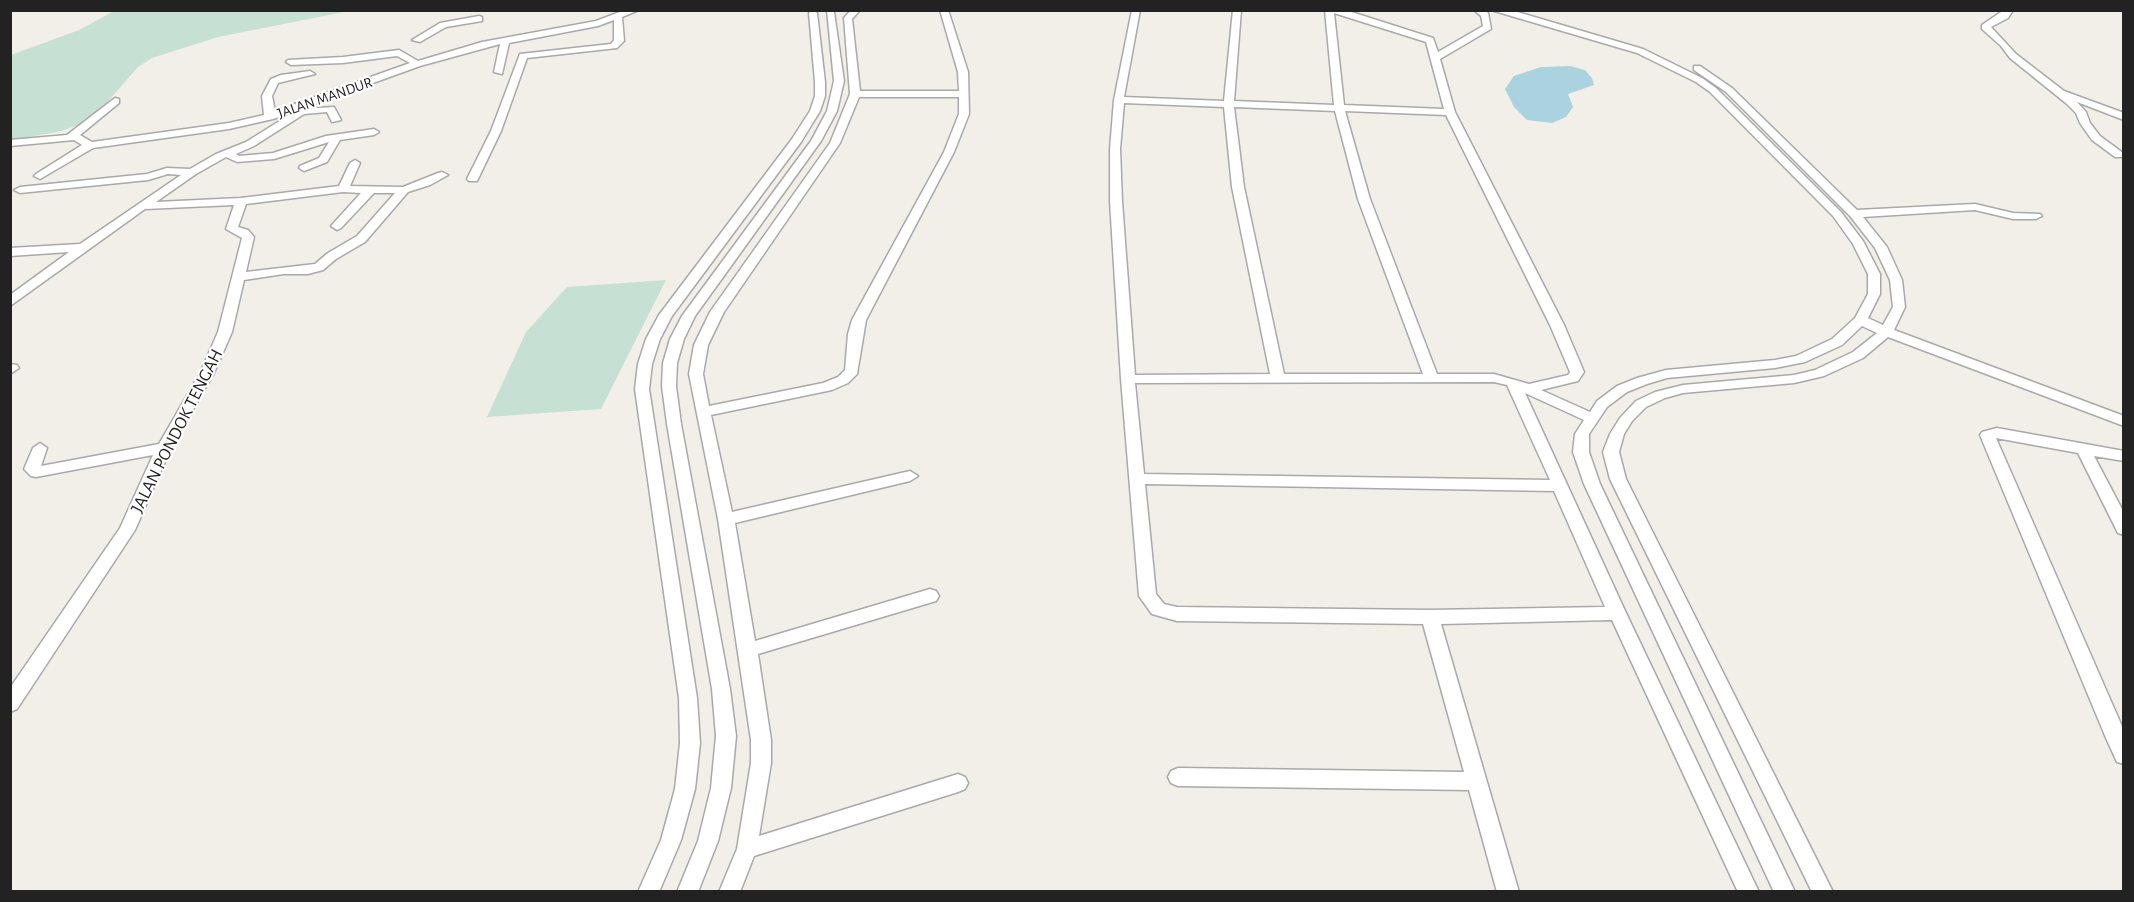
<!DOCTYPE html>
<html>
<head>
<meta charset="utf-8">
<style>
  body { margin:0 }
  #map { position:relative; width:2134px; height:902px; overflow:hidden; background:#f2efe9; font-family:"Alegreya Sans",sans-serif }
  canvas { display:block }
  .frame { position:absolute; inset:0; border:12px solid #222; pointer-events:none }
</style>
</head>
<body>
<div id="map">
<canvas width="2134" height="902"></canvas>
<div class="frame"></div>
</div>
<script>
const ctx = document.querySelector('canvas').getContext('2d');
ctx.lineJoin = 'round';
function fillPath(path, color) { ctx.fillStyle = color; ctx.fill(path, 'evenodd'); }
const toPath = rows => new Path2D(rows.map(r => 'M' + r).join(''));
function trace(path, color, width, dash) { ctx.strokeStyle = color; ctx.lineWidth = width; ctx.lineCap = dash ? 'butt' : 'round'; ctx.setLineDash(dash || []); ctx.stroke(path); }
function label(font, color, halo, rows, align = 'center') {
  ctx.font = font + ' "Alegreya Sans",sans-serif'; ctx.lineWidth = 4.5; ctx.setLineDash([]); ctx.textBaseline = 'middle'; ctx.strokeStyle = halo; ctx.fillStyle = color; for (const [text, x, y, turn = 0] of rows) {
    ctx.save(); ctx.translate(x, y); ctx.rotate((+turn || 0) * Math.PI / 180); ctx.textAlign = isNaN(turn) ? turn : align; if (halo) ctx.strokeText(text, 0, 0); ctx.fillText(text, 0, 0); ctx.restore();
  }
}
const wetland = toPath([
  [114,11,349,11,218,37,152,58,138,67,103,107,79,125,57,132,11,140,11,55,79,30],
  [666,280,601,409,487,417,526,332,567,287]
]);
const water = toPath([
  [1570,66,1585,70,1592,78,1594,85,1568,94,1573,107,1566,117,1552,123,1527,120,1514,107,1505,89,1514,76,1541,67]
]);
const minor = toPath([
  [625,10,639,10,622,17,624,41,617,48,527,58,501,131,477,181,469,181,467,179,491,131,520,54,611,44,614,40,614,20,598,26,509,43,502,74,494,72,500,44,420,66,301,109,334,107,341,120,332,122,327,112,304,114,254,146,236,154,239,156,273,153,326,136,374,129,379,132,374,135,340,140,327,162,304,171,299,168,300,166,319,158,329,142,274,159,237,162,226,157,196,174,156,202,241,198,339,186,350,163,355,160,360,163,350,186,403,187,438,173,442,172,448,175,430,185,408,192,365,242,336,259,323,270,308,274,284,274,244,280,232,332,214,373,171,448,135,530,17,709,10,712,10,688,120,528,153,455,36,477,31,476,24,469,33,448,40,443,47,448,41,466,159,444,200,373,218,332,242,238,226,229,234,205,145,209,10,306,10,295,69,252,10,256,10,248,80,244,181,175,168,174,148,180,20,193,14,190,20,187,147,174,167,168,190,169,216,154,246,142,294,112,273,119,229,129,93,148,40,179,34,176,36,174,82,145,74,140,10,146,10,140,67,135,115,98,119,99,119,103,80,135,92,142,229,123,264,115,262,96,271,79,281,75,310,71,315,74,278,83,272,96,275,111,410,63,397,56,343,63,291,65,286,62,288,60,343,57,399,50,418,61,482,42,596,21,625,10],
  [343,192,361,193,331,226,337,230,341,228,374,193,395,193,357,236,328,253,315,264,246,272,254,237,248,230,238,227,246,204,343,192],
  [813,10,817,13,825,82,825,96,820,111,801,142,672,316,660,339,652,364,649,389,697,698,700,743,695,789,681,840,659,892,638,892,661,840,675,789,680,743,679,698,635,389,638,364,646,339,659,315,792,139,810,111,815,96,815,82,809,13,813,10],
  [827,10,834,12,844,81,837,111,821,141,695,316,684,339,677,363,676,386,681,424,730,689,736,736,731,788,718,841,698,892,677,892,698,841,711,788,716,736,712,689,667,424,662,386,663,363,670,339,682,316,811,141,827,111,834,81,827,10],
  [851,10,860,10,852,19,860,91,959,91,958,72,940,10,948,10,968,72,969,114,954,152,866,320,857,374,848,383,832,390,711,415,732,512,910,471,918,476,910,481,735,523,755,641,930,589,936,591,939,596,936,601,758,654,771,740,771,763,759,836,958,774,965,777,968,783,965,789,958,792,754,856,740,892,719,892,737,849,751,763,751,740,718,519,689,374,694,345,710,312,830,143,850,94,844,18,851,10],
  [859,97,959,97,959,114,944,152,852,320,848,334,845,370,838,377,823,383,709,406,703,374,708,345,724,312,840,143,859,97],
  [1132,10,1140,10,1124,97,1224,101,1233,10,1241,10,1234,101,1334,105,1325,10,1345,10,1433,38,1438,52,1483,26,1481,16,1474,10,1484,10,1488,13,1491,29,1440,59,1455,112,1564,325,1584,372,1578,381,1541,390,1590,412,1597,401,1617,386,1637,378,1666,370,1775,360,1796,356,1832,339,1855,318,1868,294,1868,274,1853,244,1833,216,1710,92,1696,82,1637,53,1491,10,1514,11,1643,49,1702,78,1716,88,1841,212,1863,241,1880,274,1880,294,1868,318,1883,325,1893,307,1890,280,1875,248,1850,216,1726,92,1694,70,1694,66,1700,66,1732,88,1857,210,1975,204,2013,213,2040,214,2042,216,2036,219,2013,219,1975,210,1863,217,1887,247,1902,280,1905,307,1894,330,2124,416,2124,426,1888,337,1863,358,1824,376,1794,383,1683,393,1665,398,1646,407,1632,421,1624,434,1619,452,1626,479,1833,892,1812,892,1610,479,1603,452,1610,434,1620,418,1636,401,1655,392,1683,385,1794,375,1815,370,1853,352,1877,333,1862,326,1842,345,1805,362,1775,368,1667,378,1647,384,1627,392,1607,407,1589,434,1589,452,1600,484,1795,892,1774,892,1584,484,1573,452,1575,434,1584,420,1525,393,1626,613,1759,892,1738,892,1612,620,1441,624,1519,892,1497,892,1469,790,1178,786,1171,783,1168,777,1171,771,1178,768,1464,772,1423,624,1177,621,1152,614,1139,596,1121,379,1110,201,1110,149,1114,100,1132,10],
  [1334,13,1426,42,1444,109,1344,105,1334,13],
  [1124,103,1224,107,1232,187,1270,374,1135,375,1122,201,1120,149,1124,103],
  [1234,107,1335,111,1358,199,1423,374,1284,374,1244,187,1234,107],
  [1345,111,1446,115,1550,325,1570,372,1568,375,1529,384,1494,374,1437,374,1370,199,1345,111],
  [1494,382,1507,385,1550,480,1144,474,1135,383,1494,382],
  [1145,484,1554,491,1605,607,1430,610,1177,607,1164,604,1156,594,1145,484],
  [2004,10,2013,10,2008,18,1991,27,2016,54,2064,91,2124,113,2124,120,2077,102,2086,112,2090,123,2100,136,2123,153,2123,157,2115,157,2092,140,2080,123,2076,113,2067,104,2010,58,2001,46,1982,29,1982,25,2004,10],
  [479,16,482,17,482,21,446,27,420,42,412,40,440,23,479,16],
  [10,364,17,365,19,368,10,374,10,364],
  [1997,428,2124,451,2124,461,2094,456,2124,513,2124,535,2118,533,2078,453,1996,438,2124,731,2124,764,2117,762,2106,738,1980,435,1982,432,1997,428]
]);
const farStreetnames = [
  ["JALAN MANDUR",325,98,-19]
];
const streetNames = [
  ["JALAN PONDOK TENGAH",177,431,-63]
];
fillPath(wetland, '#c6e0d4');
fillPath(water, '#aad3df');
trace(minor, '#a9a9a9', 3);
fillPath(minor, '#fff');
label('15px', '#222', '#fff', farStreetnames);
label('18px', '#222', '#fff', streetNames);
</script>
</body>
</html>
